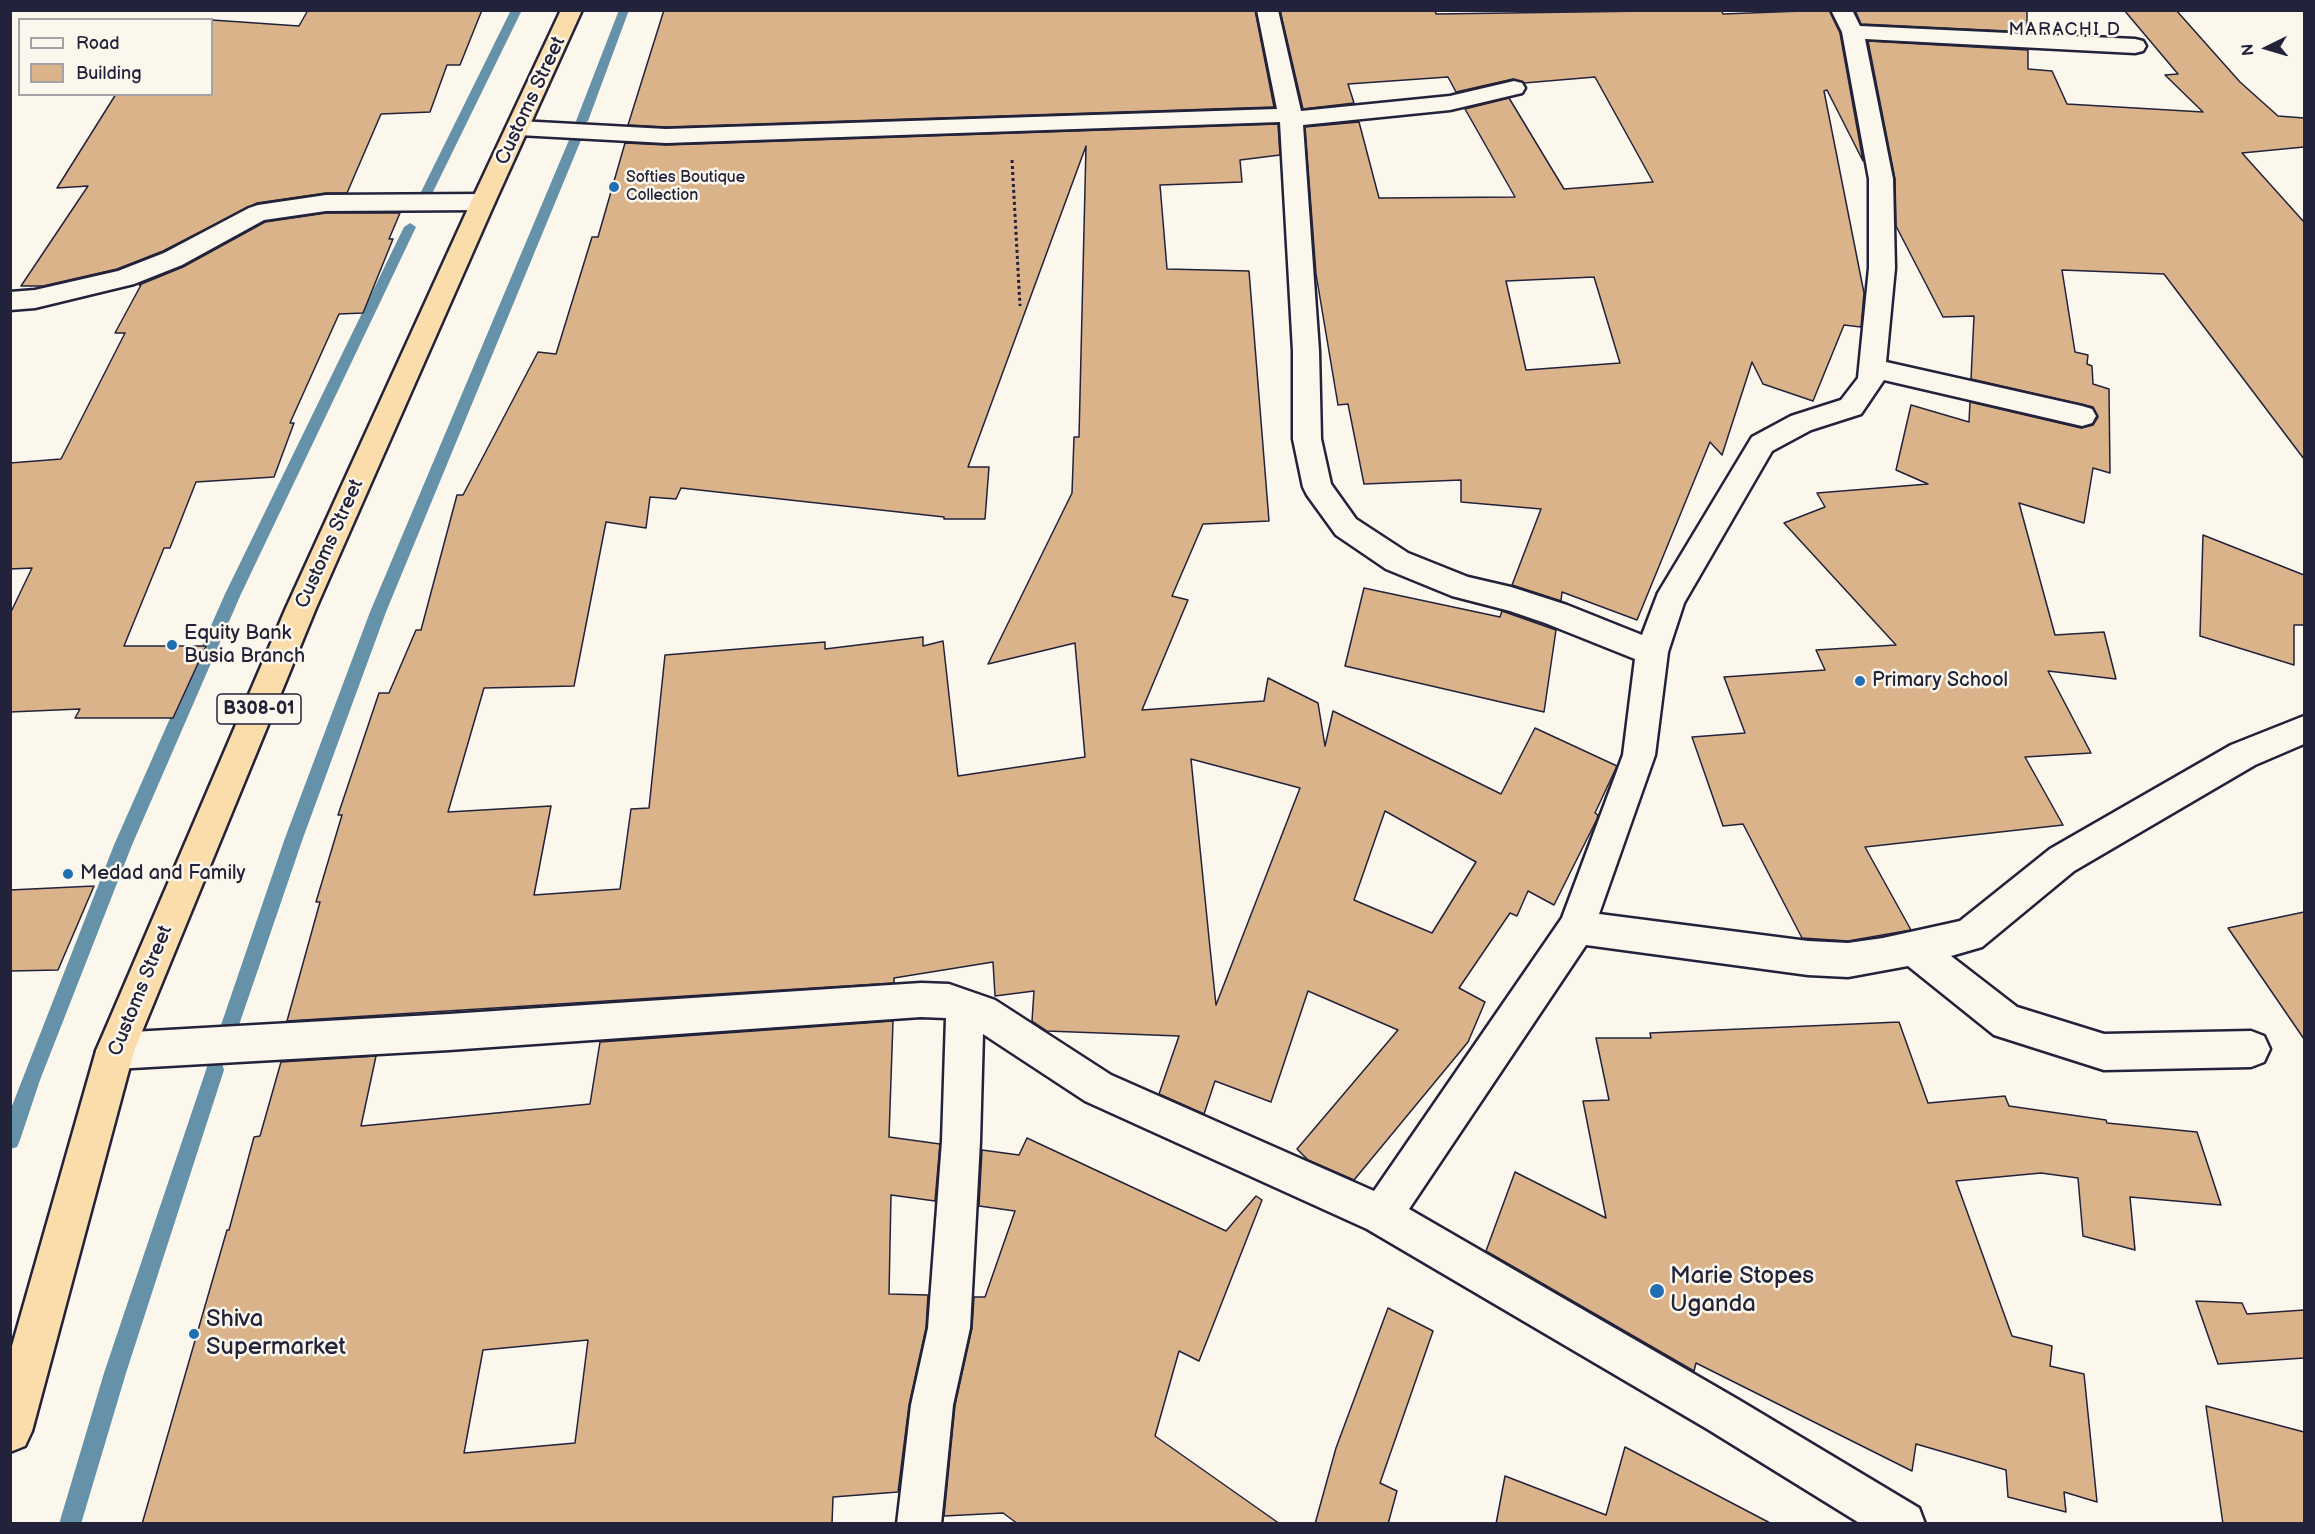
<!DOCTYPE html>
<html>
<head>
<meta charset="utf-8">
<style>
  body { margin:0 }
  #map { position:relative; width:2315px; height:1534px; overflow:hidden; background:#fbf7ec; font-family:"Balsamiq Sans",sans-serif }
  canvas { display:block }
  .frame { position:absolute; inset:0; border:12px solid #22223b; pointer-events:none }
  .legend { position:absolute; left:18px; top:18px; width:195px; height:78px; box-sizing:border-box; background:#fbf7ec; border:2px solid #a4a2a5; margin:0; padding:8px 10px; list-style:none; font-size:18px; color:#22223b }
  .legend li { display:flex; align-items:center; gap:12px; height:30px }
  .legend b { width:30px; border:2px solid #a4a2a5 }
  .north { position:absolute; left:2237px; top:18px; width:60px; height:60px; -webkit-text-stroke:4px #fbf7ec; paint-order:stroke; rotate:265deg; font-size:16px; font-weight:700; line-height:24px; text-align:center; color:#22223b }
  .north::after { content:''; display:block; margin:auto; width:21px; height:27px; background:#22223b; clip-path:polygon(50% 0,100% 100%,50% 72%,0 100%) }
</style>
</head>
<body>
<div id="map">
<canvas width="2315" height="1534"></canvas>
<div class="frame"></div>
<ul class="legend">
<li><b style="height:8px;background:#fbf7ec"></b>Road</li>
<li><b style="height:16px;background:#dbb38b"></b>Building</li>
</ul>
<div class="north">N</div>
</div>
<script>
const ctx = document.querySelector('canvas').getContext('2d');
ctx.lineJoin = 'round';
const toPath = rows => new Path2D(rows.map(r => 'M' + r).join(''));
function fillPath(path, color) { ctx.fillStyle = color; ctx.fill(path, 'evenodd'); }
function trace(path, color, width, dash) { ctx.strokeStyle = color; ctx.lineWidth = width; ctx.lineCap = dash ? 'butt' : 'round'; ctx.setLineDash(dash || []); ctx.stroke(path); }
function label(font, color, halo, rows, align = 'center') {
  ctx.font = font + ' "Balsamiq Sans",sans-serif'; ctx.lineWidth = 5; ctx.setLineDash([]); ctx.textBaseline = 'middle'; ctx.strokeStyle = halo; ctx.fillStyle = color; for (const [text, x, y, turn = 0] of rows) {
    ctx.save(); ctx.translate(x, y); ctx.rotate((+turn || 0) * Math.PI / 180); ctx.textAlign = isNaN(turn) ? turn : align; if (halo) ctx.strokeText(text, 0, 0); ctx.fillText(text, 0, 0); ctx.restore();
  }
}
const stream = toPath([
  [511,10,522,10,431,196,429,199,421,199,419,196,511,10],
  [619,10,629,10,588,121,582,124,578,123,576,121,619,10],
  [575,136,581,140,386,612,303,838,239,1025,237,1031,230,1034,223,1031,221,1025,285,838,370,612,569,140,575,136],
  [410,223,416,227,241,594,132,845,40,1080,20,1140,17,1147,10,1149,10,1111,114,845,225,594,404,227,410,223],
  [215,1061,222,1063,224,1070,126,1373,81,1524,59,1524,104,1373,206,1070,208,1063,215,1061]
]);
const building = toPath([
  [308,10,482,10,460,65,447,65,430,112,381,114,347,193,326,193,257,203,163,251,117,269,43,286,21,286,88,186,57,188,116,94,212,94,212,20,299,26,308,10],
  [664,10,1255,10,1274,107,666,127,628,125,664,10],
  [1280,10,1435,10,1436,14,1721,10,1723,14,1829,10,1840,33,1863,161,1827,90,1824,91,1864,293,1861,327,1844,325,1813,401,1763,384,1752,362,1722,455,1710,442,1637,620,1562,592,1561,601,1512,585,1541,509,1461,502,1461,480,1364,484,1348,404,1338,405,1316,274,1305,127,1359,122,1379,198,1515,197,1465,109,1509,98,1564,189,1653,182,1595,77,1524,83,1513,79,1456,92,1448,77,1348,84,1354,103,1303,109,1280,10],
  [1594,277,1620,363,1526,370,1506,281,1594,277],
  [1855,10,2027,10,2027,32,1861,24,1855,10],
  [2124,10,2176,10,2240,82,2278,116,2304,118,2304,147,2242,153,2304,222,2304,459,2164,274,2062,270,2075,352,2088,355,2087,364,2092,366,2093,384,2109,389,2110,473,2093,468,2084,523,2019,503,2055,635,2104,632,2116,679,2048,671,2091,753,2025,757,2063,825,1865,847,1911,930,1848,941,1802,938,1743,824,1723,826,1692,737,1745,733,1724,677,1825,670,1816,650,1896,645,1784,523,1825,507,1817,493,1928,484,1896,470,1911,405,1969,422,1970,402,2081,428,2093,425,2098,417,2093,407,1971,379,1974,316,1943,317,1896,226,1895,179,1868,41,2028,50,2028,69,2052,71,2067,104,2203,112,2165,75,2178,74,2124,10],
  [1278,124,1280,155,1240,160,1242,182,1160,185,1167,269,1249,271,1269,521,1203,524,1172,596,1188,600,1142,710,1264,701,1268,678,1318,703,1325,746,1333,711,1501,794,1535,728,1617,766,1595,813,1598,815,1597,819,1554,905,1528,891,1517,916,1510,913,1459,988,1485,1002,1468,1042,1354,1180,1308,1160,1297,1149,1398,1030,1308,991,1271,1102,1215,1081,1204,1114,1159,1094,1179,1036,1047,1031,1032,1021,1034,991,995,996,993,962,894,978,894,983,287,1021,320,902,316,902,342,815,338,815,379,693,389,693,416,630,421,630,457,495,463,495,538,352,556,354,592,237,598,237,625,143,666,145,1278,124],
  [1086,146,1079,437,1074,437,1072,493,988,664,1075,643,1085,757,958,776,943,641,923,646,923,637,825,649,825,642,665,655,649,808,631,809,620,889,534,895,551,806,448,812,484,688,574,686,606,522,646,528,650,497,676,499,681,488,944,517,944,519,985,519,989,467,968,467,1086,146],
  [1191,759,1300,788,1216,1005,1210,948,1191,759],
  [1385,811,1476,862,1432,933,1354,900,1385,811],
  [326,213,400,213,389,239,393,239,363,313,339,314,290,423,294,423,274,477,196,482,170,548,164,548,124,646,206,646,173,718,75,718,80,709,10,712,10,614,32,568,10,569,10,463,61,459,125,333,115,333,141,285,139,285,183,267,265,222,326,213],
  [2203,535,2304,575,2304,625,2294,625,2294,665,2200,636,2203,535],
  [1364,588,1500,617,1502,611,1556,630,1544,712,1345,666,1364,588],
  [94,886,58,970,10,971,10,890,94,886],
  [2304,912,2304,1039,2228,928,2304,912],
  [893,1021,889,1137,940,1144,935,1201,891,1195,889,1294,928,1295,926,1328,909,1405,898,1492,833,1497,832,1524,142,1524,227,1230,229,1230,254,1137,260,1136,281,1062,376,1056,361,1126,590,1104,600,1042,893,1021],
  [588,1340,575,1443,464,1453,483,1350,588,1340],
  [1899,1022,1928,1103,2005,1096,2009,1106,2106,1120,2107,1123,2197,1132,2221,1205,2130,1197,2135,1250,2083,1236,2078,1178,2041,1173,1956,1181,2012,1336,2052,1346,2050,1366,2084,1374,2097,1502,2064,1492,2066,1512,2008,1497,2006,1470,1916,1444,1912,1471,1696,1363,1694,1371,1486,1251,1515,1172,1606,1218,1583,1101,1609,1100,1596,1038,1651,1038,1650,1033,1899,1022],
  [1027,1138,1226,1231,1256,1196,1262,1200,1199,1361,1179,1351,1155,1436,1280,1524,1018,1524,1003,1513,944,1516,955,1405,972,1328,974,1297,985,1297,1015,1211,979,1206,982,1150,1019,1155,1027,1138],
  [2196,1301,2242,1303,2247,1314,2304,1310,2304,1358,2218,1364,2196,1301],
  [1388,1308,1433,1331,1380,1483,1397,1491,1388,1524,1315,1524,1336,1448,1388,1308],
  [2206,1406,2304,1432,2304,1524,2223,1524,2206,1406],
  [1625,1447,1772,1524,1496,1524,1505,1476,1606,1515,1625,1447]
]);
const path = toPath([
  [1012,160,1020,306]
]);
const minor = toPath([
  [1257,10,1278,10,1301,111,1450,96,1514,81,1522,83,1525,88,1522,93,1450,110,1303,125,1319,351,1321,439,1331,484,1356,519,1408,553,1468,577,1511,587,1567,605,1642,635,1658,593,1752,437,1791,416,1841,400,1858,378,1869,268,1869,179,1842,32,1831,10,1852,10,1860,26,2135,39,2143,41,2146,46,2143,51,2135,53,1865,39,1893,179,1895,268,1886,362,2082,406,2092,409,2096,416,2092,423,2082,426,1884,380,1861,414,1811,430,1772,451,1684,603,1668,652,1655,755,1599,914,1808,941,1848,943,1883,938,1960,921,2050,849,2231,745,2304,716,2304,744,2255,765,2074,871,1982,947,1951,956,2017,1007,2104,1034,2251,1031,2264,1036,2270,1049,2264,1062,2251,1067,2104,1070,1994,1035,1908,966,1848,977,1808,975,1586,945,1409,1209,1739,1400,1919,1508,1925,1524,1861,1524,1709,1430,1367,1229,1085,1101,983,1034,980,1141,970,1328,953,1405,941,1524,897,1524,911,1405,928,1328,942,1141,946,1018,921,1017,449,1050,115,1069,102,1064,96,1051,102,1038,115,1033,449,1014,921,983,949,984,995,1000,1111,1075,1374,1191,1562,918,1623,755,1635,659,1545,623,1510,611,1452,596,1386,569,1336,535,1307,495,1303,487,1293,439,1293,351,1280,122,666,143,519,135,511,133,507,128,511,123,519,121,666,129,1277,109,1257,10],
  [483,194,492,197,495,202,492,207,483,210,326,211,264,220,182,265,134,284,35,308,10,310,10,292,35,290,118,271,164,253,249,208,258,205,326,195,483,194]
]);
const trunk = toPath([
  [561,10,582,10,495,202,316,608,134,1051,32,1431,25,1446,10,1452,10,1353,96,1051,286,608,471,202,561,10]
]);
const markers = [
  [614,187,6,"#1f6fb2"],
  [172,645,6,"#1f6fb2"],
  [1860,681,6,"#1f6fb2"],
  [68,874,6,"#1f6fb2"],
  [1657,1291,8,"#1f6fb2"],
  [194,1334,6,"#1f6fb2"]
];
const farPoinames = [
  ["Softies Boutique",626,178],
  ["Collection",626,196]
];
const farQuarternames = [
  ["MARACHI D",2065,30]
];
const shields = [
  [259,709,84]
];
const shieldNames = [
  ["B308-01",259,709]
];
const streetNames = [
  ["Customs Street",531,101,-65],
  ["Customs Street",330,544,-66],
  ["Customs Street",141,991,-68]
];
const poiNames = [
  ["Equity Bank",184,634],
  ["Busia Branch",184,657],
  ["Primary School",1872,681],
  ["Medad and Family",80,874]
];
const nearPoinames = [
  ["Marie Stopes",1670,1277],
  ["Uganda",1670,1305],
  ["Shiva",206,1320],
  ["Supermarket",206,1348]
];
fillPath(stream, '#6592a9');
fillPath(building, '#dbb38b');
trace(building, '#22223b', 1.5);
trace(minor, '#22223b', 5);
trace(trunk, '#22223b', 5);
trace(path, '#22223b', 3, [3, 3]);
fillPath(minor, '#fbf7ec');
fillPath(trunk, '#fbddab');
for (const [x, y, r, color] of markers) { const dot = new Path2D(); dot.arc(x, y, r, 0, 2 * Math.PI); ctx.fillStyle = color; ctx.fill(dot); trace(dot, '#fbf7ec', 2); }
label('16px', '#22223b', '#fbf7ec', farPoinames, 'left');
ctx.letterSpacing = '1.5px';
label('18px', '#22223b', '#fbf7ec', farQuarternames);
ctx.letterSpacing = '0px';
for (const [x, y, w] of shields) { const box = new Path2D(); box.roundRect(x - w / 2, y - 15, w, 30, 4.5); ctx.fillStyle = '#fbf7ec'; ctx.fill(box); trace(box, '#22223b', 1.5); }
label('bold 18px', '#22223b', null, shieldNames);
label('20px', '#22223b', '#fbf7ec', streetNames);
label('20px', '#22223b', '#fbf7ec', poiNames, 'left');
label('24px', '#22223b', '#fbf7ec', nearPoinames, 'left');
</script>
</body>
</html>
